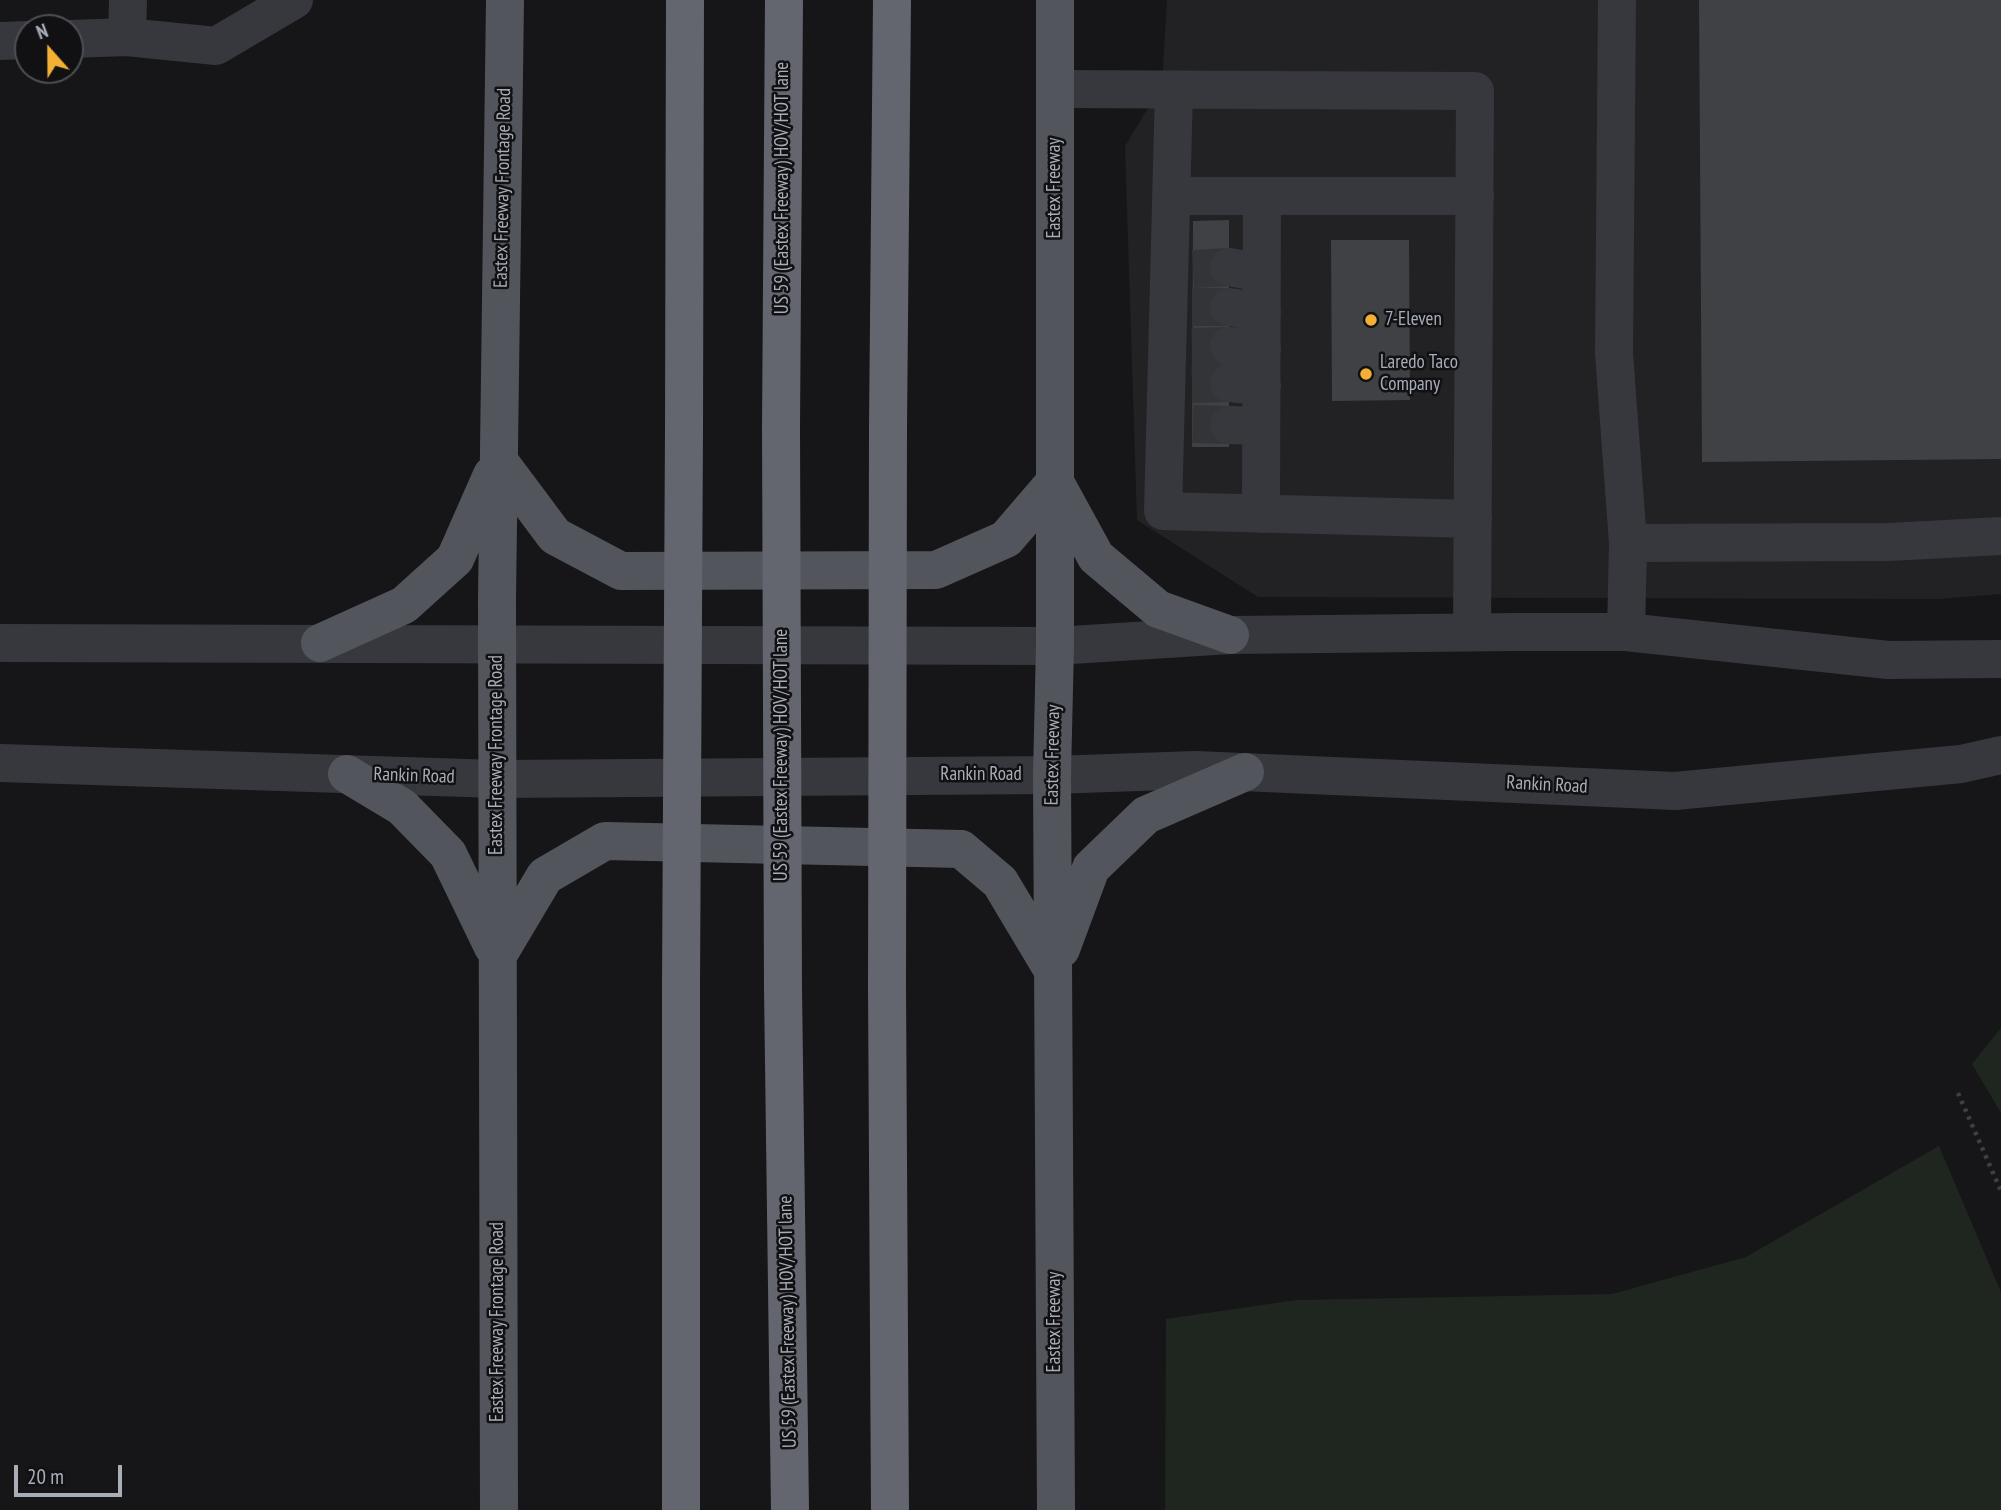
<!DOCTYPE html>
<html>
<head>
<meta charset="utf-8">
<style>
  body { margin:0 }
  #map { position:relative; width:2001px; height:1510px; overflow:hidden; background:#161618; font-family:"PT Sans Narrow",sans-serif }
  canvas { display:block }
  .north { position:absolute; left:14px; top:14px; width:70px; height:70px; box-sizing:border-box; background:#111113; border:2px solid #4d4f55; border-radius:50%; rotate:339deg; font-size:19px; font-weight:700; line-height:28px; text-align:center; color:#a8adb8 }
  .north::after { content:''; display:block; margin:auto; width:24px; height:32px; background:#f2b134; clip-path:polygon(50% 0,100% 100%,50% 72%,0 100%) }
  .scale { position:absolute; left:14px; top:1465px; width:108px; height:32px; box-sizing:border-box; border:4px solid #a8adb8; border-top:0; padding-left:9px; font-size:21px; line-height:24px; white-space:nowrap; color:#a8adb8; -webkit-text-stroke:5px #111113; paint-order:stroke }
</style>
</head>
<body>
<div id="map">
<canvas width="2001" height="1510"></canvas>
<div class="north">N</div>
<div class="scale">20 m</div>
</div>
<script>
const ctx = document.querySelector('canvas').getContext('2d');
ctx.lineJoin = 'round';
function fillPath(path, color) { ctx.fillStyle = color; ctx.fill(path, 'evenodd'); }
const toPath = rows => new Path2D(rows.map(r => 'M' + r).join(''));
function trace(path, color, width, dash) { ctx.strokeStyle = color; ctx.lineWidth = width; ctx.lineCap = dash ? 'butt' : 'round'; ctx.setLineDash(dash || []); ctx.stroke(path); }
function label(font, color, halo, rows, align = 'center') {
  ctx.font = font + ' "PT Sans Narrow",sans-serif'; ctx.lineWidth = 5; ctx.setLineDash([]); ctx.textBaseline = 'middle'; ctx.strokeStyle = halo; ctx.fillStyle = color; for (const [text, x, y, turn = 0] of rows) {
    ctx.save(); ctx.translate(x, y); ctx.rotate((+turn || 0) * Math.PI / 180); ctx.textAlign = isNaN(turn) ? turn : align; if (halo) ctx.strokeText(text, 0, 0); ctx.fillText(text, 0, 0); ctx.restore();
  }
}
const built = toPath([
  [1167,0,2001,0,2001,594,1939,599,1258,597,1137,520,1125,146,1162,85]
]);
const green = toPath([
  [2001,1028,2001,1113,1972,1064],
  [1939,1146,2001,1292,2001,1510,1165,1510,1166,1319,1296,1300,1612,1294,1746,1257]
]);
const building = toPath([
  [1699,0,2001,0,2001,459,1702,462],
  [1229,220,1229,447,1192,447,1193,221],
  [1331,240,1409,240,1410,400,1332,401]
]);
const minorTunnel = toPath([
  [1193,269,1229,267],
  [1192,307,1229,307],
  [1192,347,1229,346],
  [1192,384,1229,383],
  [1193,424,1229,425]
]);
const path = toPath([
  [1958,1093,2001,1191]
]);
const minor = toPath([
  [1617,0,1614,353,1628,543],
  [127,37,128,0],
  [70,39,127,37,216,46,294,0],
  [0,41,28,40],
  [1055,89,1475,91,1472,632],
  [1174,90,1163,511,1473,519],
  [1171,196,1262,196,1261,514],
  [1262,196,1475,196],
  [1229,267,1262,273],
  [1229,307,1262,312],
  [1229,346,1262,349],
  [1229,383,1262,386],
  [1229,425,1261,426],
  [1626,632,1628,543,1889,542,2001,536],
  [0,643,1055,646,1230,635,1515,632,1626,632,1888,660,2001,659],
  [0,763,497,779,1052,775,1196,770,1675,791,1961,764,2001,755]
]);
const major = toPath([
  [1055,0,1055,646,1052,775,1056,1510],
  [499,461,555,536,621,571,936,570,1006,539,1055,482,1096,557,1158,609,1230,635],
  [320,643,404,605,455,559,492,475],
  [347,774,402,807,448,854,493,947],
  [1061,949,1091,868,1146,815,1245,772],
  [498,955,545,876,605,841,961,849,1000,882,1052,969],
  [499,1510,497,599,505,0]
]);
const highway = toPath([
  [781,427,784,0],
  [888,427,892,0],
  [684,430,685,0],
  [887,985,890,1510],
  [783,988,790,1510],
  [681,1510,681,986]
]);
const highwayBridge = toPath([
  [781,427,783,988],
  [887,985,888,427],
  [681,986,684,430]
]);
const markers = [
  [1371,320,7,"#f2b134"],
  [1366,374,7,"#f2b134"]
];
const streetNames = [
  ["Eastex Freeway Frontage Road",503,188,-89],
  ["US 59 (Eastex Freeway) HOV/HOT lane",783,188,-90],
  ["Eastex Freeway",1055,188,-90],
  ["Eastex Freeway Frontage Road",497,755,-90],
  ["US 59 (Eastex Freeway) HOV/HOT lane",782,755,-90],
  ["Eastex Freeway",1053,755,-89],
  ["Rankin Road",981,775],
  ["Rankin Road",414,776,2],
  ["Rankin Road",1547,785,3],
  ["Eastex Freeway Frontage Road",498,1322,-90],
  ["US 59 (Eastex Freeway) HOV/HOT lane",788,1322,-91],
  ["Eastex Freeway",1055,1322,-90]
];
const poiNames = [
  ["7-Eleven",1385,320],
  ["Laredo Taco",1380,363],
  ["Company",1380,385]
];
fillPath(built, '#222225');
fillPath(green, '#1e261f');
fillPath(building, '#404145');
trace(minorTunnel, '#333438', 38, [38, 19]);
trace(path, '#3d3f44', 4.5, [3.5, 5]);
trace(minor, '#37383d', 38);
trace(major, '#53555c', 38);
trace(highway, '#63666e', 38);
trace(highwayBridge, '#63666e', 38);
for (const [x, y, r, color] of markers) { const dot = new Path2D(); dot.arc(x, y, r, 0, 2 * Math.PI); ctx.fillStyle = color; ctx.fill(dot); trace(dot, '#111113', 2.5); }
label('19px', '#a8adb8', '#111113', streetNames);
label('19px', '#a8adb8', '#111113', poiNames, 'left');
</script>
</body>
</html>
